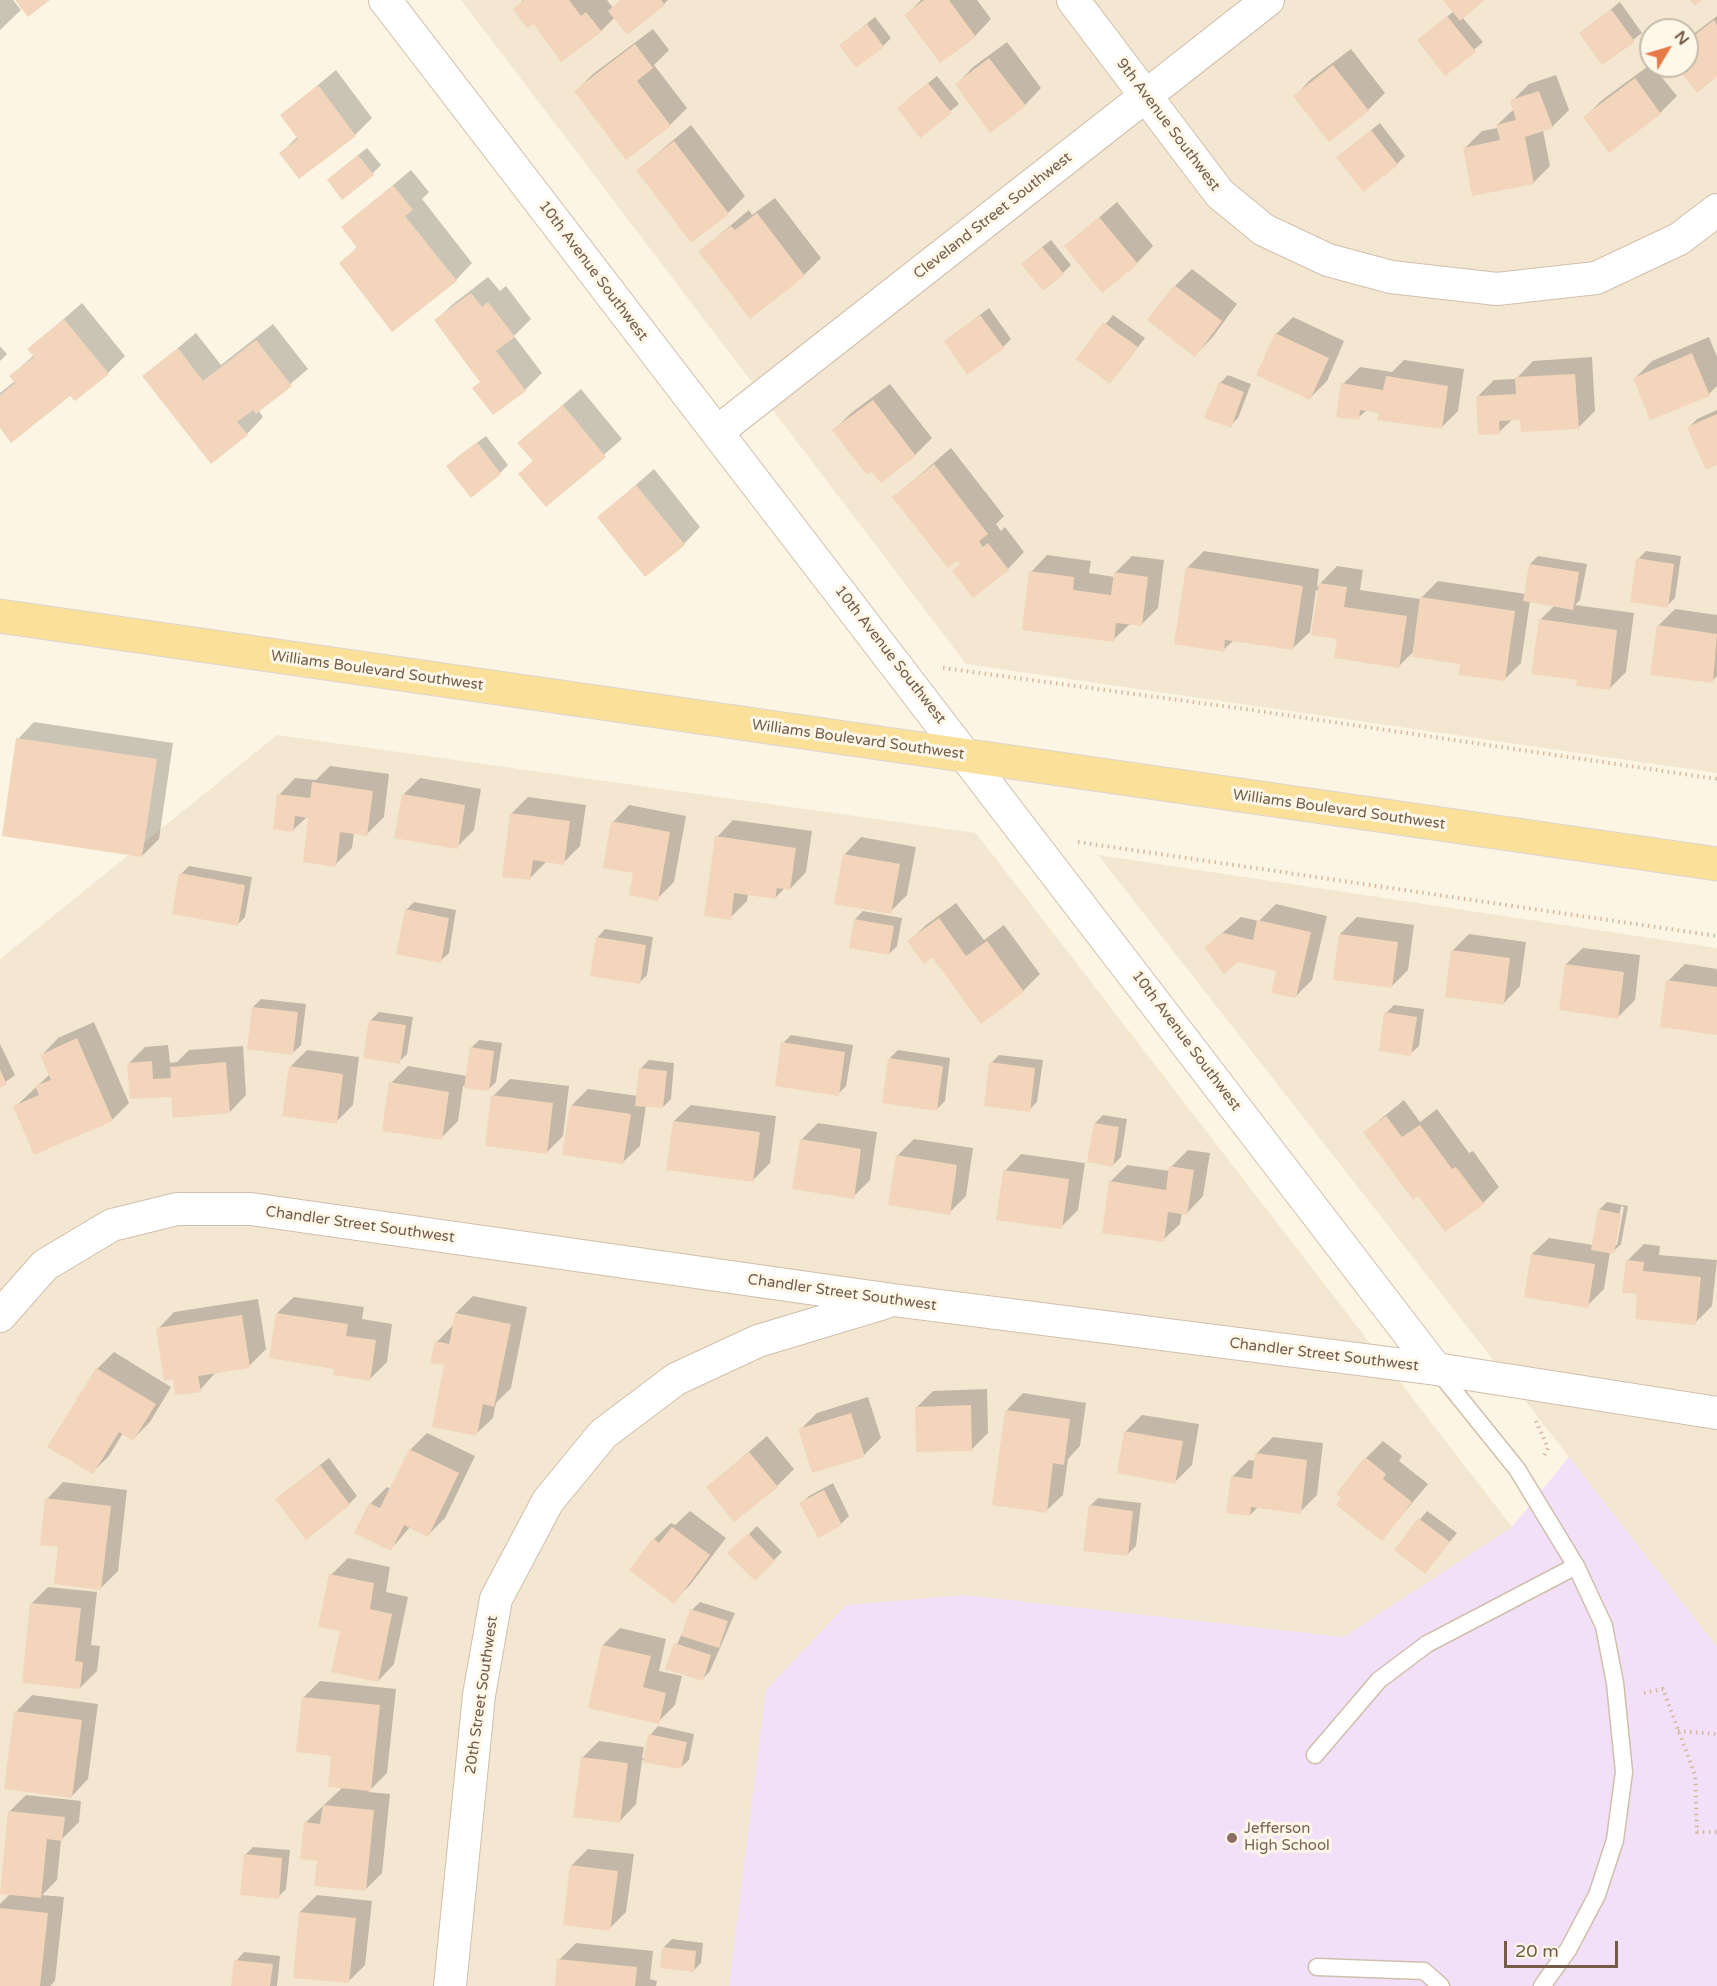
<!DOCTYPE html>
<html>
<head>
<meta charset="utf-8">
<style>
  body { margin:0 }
  #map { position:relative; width:1717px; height:1986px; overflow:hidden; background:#fcf5e3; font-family:"Varela Round",sans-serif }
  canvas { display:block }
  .north { position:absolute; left:1639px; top:18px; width:60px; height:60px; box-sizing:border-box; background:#fff8e9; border:2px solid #c7baa9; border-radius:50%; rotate:52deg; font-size:16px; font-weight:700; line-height:24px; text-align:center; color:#745c49 }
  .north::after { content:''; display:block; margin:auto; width:21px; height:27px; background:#e77947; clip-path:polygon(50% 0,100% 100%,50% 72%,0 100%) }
  .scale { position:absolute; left:1504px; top:1941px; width:114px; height:27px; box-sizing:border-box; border:3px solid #745c49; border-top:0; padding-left:8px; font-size:18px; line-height:21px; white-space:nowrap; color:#745c49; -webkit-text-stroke:4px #fff8e9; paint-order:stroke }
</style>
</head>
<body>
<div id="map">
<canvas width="1717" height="1986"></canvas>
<div class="north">N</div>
<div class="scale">20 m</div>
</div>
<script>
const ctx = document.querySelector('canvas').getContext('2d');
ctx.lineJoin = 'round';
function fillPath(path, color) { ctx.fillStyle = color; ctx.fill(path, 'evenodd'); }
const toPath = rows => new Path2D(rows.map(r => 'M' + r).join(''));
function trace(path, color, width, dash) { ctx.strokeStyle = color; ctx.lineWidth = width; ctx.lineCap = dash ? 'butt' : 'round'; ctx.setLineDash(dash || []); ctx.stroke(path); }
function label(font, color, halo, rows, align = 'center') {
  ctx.font = font + ' "Varela Round",sans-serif'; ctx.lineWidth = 6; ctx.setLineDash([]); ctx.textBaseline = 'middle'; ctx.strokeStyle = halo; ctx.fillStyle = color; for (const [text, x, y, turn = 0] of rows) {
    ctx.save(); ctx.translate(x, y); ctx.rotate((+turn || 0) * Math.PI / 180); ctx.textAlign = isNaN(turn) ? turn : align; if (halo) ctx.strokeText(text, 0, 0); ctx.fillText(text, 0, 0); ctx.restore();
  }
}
const residential = toPath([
  [461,0,1717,0,1717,773,966,664],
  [1651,30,1687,30,1687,66,1651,66],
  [277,735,976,833,1512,1527,1344,1637,965,1595,766,1690,729,1986,0,1986,0,959],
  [1098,855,1717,948,1717,1647,1569,1457]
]);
const education = toPath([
  [1569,1457,1717,1647,1717,1986,729,1986,766,1690,846,1605,965,1595,1344,1637,1512,1527]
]);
const shadow = toPath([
  [0,0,13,0,21,10,0,30],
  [523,0,607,0,613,8,621,0,668,0,664,4,615,17,601,31,515,9],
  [921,0,977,0,991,19,975,36,906,15],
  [1445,0,1483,0,1462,17,1483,42,1446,74,1419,40,1454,11],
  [1620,2,1642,33,1603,63,1581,33],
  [1717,16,1717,76,1678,66,1687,66,1687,39],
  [875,17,891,38,883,46,841,45],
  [653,29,669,50,654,65,687,108,670,125,627,157,576,91,593,74],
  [1007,42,1041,88,1025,105,957,84,973,67],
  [1351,49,1385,93,1368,110,1295,96,1311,79],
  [1651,64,1677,96,1660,113,1585,117,1602,100],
  [336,70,372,118,355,135,299,177,281,153,298,136,282,115],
  [1556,75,1569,110,1552,127,1543,130,1550,166,1533,183,1465,148,1482,131,1498,128,1497,125,1514,109,1512,101,1529,84],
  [937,76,959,104,920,136,907,100],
  [1380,123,1405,156,1397,164,1338,157],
  [691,125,745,196,728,213,638,170],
  [367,148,381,165,373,173,337,172],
  [411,170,429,192,422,199,472,263,456,280,341,264,358,246,343,227],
  [775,198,821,258,804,275,750,316,700,251,749,210,752,215],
  [1117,202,1153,246,1137,263,1066,246],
  [1051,240,1071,265,1063,273,1031,256],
  [1192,269,1237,304,1212,338,1195,355,1149,320,1175,286],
  [488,277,500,291,506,286,531,319,514,336,542,373,525,390,481,381,436,320,453,304],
  [82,303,125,356,108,373,71,394,0,425,0,393,15,381,11,376,34,355,29,349],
  [989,308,1011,339,1003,347,946,341],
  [1113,315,1145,338,1117,374,1078,358],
  [1293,317,1344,341,1327,381,1310,398,1276,334],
  [273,324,308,369,259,411,263,417,247,434,144,376,196,333,221,365],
  [1709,337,1717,357,1717,386,1709,394,1635,378,1652,361],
  [0,346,7,354,0,361],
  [1592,357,1595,411,1578,428,1513,419,1499,432,1477,397,1494,380,1516,379,1533,361],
  [1404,360,1464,369,1458,411,1441,428,1367,410,1358,418,1343,384,1360,367,1392,372],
  [1228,375,1251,384,1238,418,1230,426,1220,383],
  [890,384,932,438,915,455,834,430,851,413],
  [581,389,622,439,546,505,520,474,534,460,519,443],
  [1717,410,1717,463,1689,427,1697,419],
  [486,436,508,465,500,473,456,458],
  [951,448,1004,516,996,524,1001,531,1005,527,1024,552,1008,569,961,564,894,497],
  [654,469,700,527,684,544,599,517],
  [1204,551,1319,569,1317,587,1337,566,1363,570,1360,590,1420,599,1438,581,1526,594,1530,564,1538,556,1587,564,1580,600,1575,605,1634,613,1626,672,1609,689,1578,679,1540,620,1555,605,1530,601,1521,663,1504,680,1461,663,1414,651,1399,666,1339,638,1319,591,1316,590,1310,632,1293,648,1234,640,1223,650,1187,568],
  [1646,551,1681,556,1675,598,1667,606,1638,559],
  [1047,555,1091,561,1089,573,1115,577,1115,573,1132,556,1164,560,1158,608,1141,625,1131,623,1113,640,1031,572],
  [1675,609,1717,615,1717,676,1712,681,1658,626],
  [34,722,173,743,159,839,142,856,18,739],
  [330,766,389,774,384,817,367,834,354,832,352,848,335,865,310,817,307,817,293,830,279,795,295,778,316,780],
  [420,778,481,789,474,830,457,847,403,795],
  [528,797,586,805,580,846,563,863,546,862,529,879,511,814],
  [629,805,686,816,674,882,657,899,635,872,613,822],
  [733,820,812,831,806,872,790,889,785,888,775,898,748,894,747,901,730,918,717,837],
  [861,837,916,847,907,895,890,912,836,903,845,854],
  [189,866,252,877,245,917,237,925,181,874],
  [414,902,456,910,449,953,440,961,406,910],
  [956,903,984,940,1004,925,1040,974,1023,991,981,1022,933,955,909,941,926,925],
  [1276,904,1327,916,1312,980,1295,997,1277,970,1206,947,1241,917,1259,921],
  [863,911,902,918,897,946,889,954,855,919],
  [1357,917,1414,925,1408,970,1391,987,1340,934],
  [605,929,653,937,647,975,639,983,597,938],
  [1469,934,1526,942,1520,986,1504,1003,1452,951],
  [1583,948,1640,955,1635,1000,1618,1017,1566,964],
  [1685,964,1717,969,1717,1033,1668,981],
  [261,999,306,1004,301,1045,293,1053,253,1007],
  [1394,1005,1424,1009,1419,1046,1410,1054,1386,1013],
  [379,1012,413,1017,407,1054,399,1062,371,1020],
  [94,1022,129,1103,112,1120,15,1107,50,1074,42,1055,58,1038],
  [791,1035,853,1045,846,1086,838,1094,783,1043],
  [479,1040,502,1043,496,1082,488,1090,463,1086,458,1121,441,1138,391,1083,408,1066,467,1076,471,1048],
  [0,1044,15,1075,0,1086],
  [168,1045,170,1063,177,1062,189,1050,243,1046,246,1095,230,1112,173,1095,128,1064,145,1047],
  [307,1050,359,1057,353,1105,336,1122,290,1067],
  [898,1050,950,1058,945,1101,937,1109,890,1058],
  [999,1055,1043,1060,1037,1102,1029,1110,991,1063],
  [649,1060,674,1063,671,1099,663,1107,646,1105,640,1146,623,1162,571,1106,588,1089,638,1096,641,1068],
  [510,1079,569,1086,563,1136,546,1153,493,1096],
  [1404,1100,1420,1122,1437,1109,1469,1153,1473,1151,1499,1187,1483,1203,1419,1194,1365,1132],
  [691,1105,776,1116,770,1163,753,1180,674,1121],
  [1103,1115,1127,1119,1121,1157,1113,1165,1095,1123],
  [818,1123,877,1132,870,1180,853,1197,801,1140],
  [914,1139,973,1148,966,1196,949,1213,897,1156],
  [1188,1150,1210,1153,1203,1196,1187,1213,1182,1212,1180,1224,1163,1240,1110,1182,1127,1165,1170,1171,1171,1167],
  [1021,1154,1085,1163,1078,1210,1061,1227,1005,1171],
  [1607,1202,1628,1206,1621,1244,1613,1252,1610,1252,1604,1289,1587,1306,1532,1254,1549,1238,1593,1245,1599,1210],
  [1621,1206,1624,1207,1617,1245,1614,1245],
  [1644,1244,1660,1246,1659,1255,1717,1260,1712,1306,1695,1323,1639,1293,1627,1261],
  [473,1296,527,1307,511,1388,496,1403,493,1418,476,1434,437,1342,454,1324,456,1313],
  [294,1297,364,1307,362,1319,392,1324,387,1362,370,1379,336,1368,277,1313],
  [258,1299,266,1349,249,1366,216,1372,200,1390,174,1378,158,1329,174,1312],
  [114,1352,171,1387,150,1422,133,1439,123,1433,109,1456,93,1472,50,1447,97,1369],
  [987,1389,988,1433,971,1450,916,1408,933,1391],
  [1023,1393,1086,1403,1080,1446,1068,1459,1063,1495,1046,1511,1007,1410],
  [868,1397,881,1438,864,1455,800,1430,817,1413],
  [1142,1415,1199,1424,1192,1465,1175,1482,1125,1432],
  [427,1433,475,1456,445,1518,428,1535,411,1526,391,1549,356,1532,370,1504,387,1487,391,1489,410,1450],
  [767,1436,794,1469,777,1486,708,1487],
  [1273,1437,1323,1443,1317,1495,1300,1512,1258,1507,1250,1515,1232,1477,1249,1460,1256,1461,1256,1454],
  [1383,1441,1402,1456,1399,1461,1428,1484,1382,1539,1366,1458],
  [329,1458,357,1496,349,1504,285,1492],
  [63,1482,127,1490,118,1571,101,1588,59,1546,47,1499],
  [833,1483,849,1516,841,1524,801,1504,809,1496],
  [1098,1498,1141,1503,1136,1546,1128,1554,1090,1506],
  [690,1511,726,1538,690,1585,673,1602,654,1539,671,1523,675,1525],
  [1427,1511,1457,1533,1425,1572,1396,1549],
  [757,1526,782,1552,755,1579,730,1553],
  [348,1558,390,1567,386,1592,408,1597,394,1664,378,1681,341,1630,331,1575],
  [48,1587,97,1592,91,1645,100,1646,97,1671,80,1688,31,1604],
  [700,1602,735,1613,710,1671,702,1680,667,1668,692,1610],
  [620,1628,666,1639,659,1671,682,1676,675,1705,658,1722,603,1645],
  [320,1681,396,1689,387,1773,368,1792,390,1794,382,1873,365,1890,319,1859,305,1823,343,1787,333,1755,303,1698],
  [32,1695,98,1704,88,1779,72,1796,16,1712],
  [658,1726,694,1734,689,1760,680,1768,642,1760,636,1804,620,1821,582,1758,599,1741,644,1747,642,1758,645,1759,650,1735],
  [26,1795,81,1801,79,1822,61,1840,57,1880,42,1895,64,1897,55,1981,50,1986,0,1986,0,1904,10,1894,9,1812],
  [253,1847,290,1850,286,1889,278,1897,245,1855],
  [588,1849,634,1854,626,1912,609,1929,571,1866],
  [317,1895,372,1901,365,1965,348,1982,300,1912],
  [672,1939,703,1943,701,1963,693,1971,664,1947],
  [576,1943,653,1951,650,1979,657,1981,656,1986,556,1986,559,1960],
  [244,1952,280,1956,277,1986,233,1986,236,1961]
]);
const building = toPath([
  [15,0,50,0,28,17],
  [524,0,569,0,581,16,586,12,602,32,561,62,534,24,527,28,513,9],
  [621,0,661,0,665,5,627,35,608,11],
  [924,0,949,0,976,37,940,63,904,15],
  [1443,0,1485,0,1460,21],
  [1690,0,1702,0,1694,6],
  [1611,9,1635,42,1602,65,1579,33],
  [1447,16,1476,52,1445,76,1417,40],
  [1714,20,1717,25,1717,77,1697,93,1676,66,1687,66,1687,41],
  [867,24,884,47,856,68,839,45],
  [635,44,653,68,637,81,671,126,626,160,574,91],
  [989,58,1026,106,990,133,955,84],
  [1333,65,1369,111,1329,142,1293,96],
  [1635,78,1661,114,1609,153,1583,117],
  [928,83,952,113,920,138,897,108],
  [318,85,356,136,299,179,279,153,298,139,280,115],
  [1539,91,1553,128,1525,137,1534,184,1472,196,1463,148,1500,140,1496,125,1516,120,1510,100],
  [1371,130,1398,165,1363,192,1336,157],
  [674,141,729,214,691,243,636,170],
  [358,155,374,175,342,200,327,180],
  [393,185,413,210,405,216,457,281,392,332,339,263,357,248,341,227],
  [757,213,805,276,750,319,698,251,731,226,735,230],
  [1099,217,1138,264,1102,293,1064,246],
  [1042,247,1064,274,1043,291,1021,264],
  [1174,285,1222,321,1195,357,1147,320],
  [471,293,482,307,488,302,515,337,496,351,526,391,493,415,472,388,480,382,434,320],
  [980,315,1004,348,967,375,944,341],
  [64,319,109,374,75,401,70,396,11,443,0,428,0,395,15,383,9,376,34,357,27,349],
  [1103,322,1138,347,1110,384,1076,359],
  [1275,333,1329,358,1310,400,1256,375],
  [256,340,292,386,256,414,253,410,237,422,248,435,211,464,142,376,178,348,203,381],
  [1692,353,1710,396,1650,420,1633,378],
  [1575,374,1579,429,1521,432,1520,420,1499,421,1500,434,1478,435,1476,396,1516,394,1515,377],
  [1386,376,1448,386,1442,429,1377,420,1379,413,1360,410,1359,420,1336,417,1341,383,1383,390],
  [1219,382,1244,392,1231,428,1204,418],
  [873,400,916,456,881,483,872,472,867,475,832,430],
  [563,405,606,457,546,507,518,474,533,461,517,443],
  [1717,414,1717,465,1706,470,1687,427],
  [477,442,501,474,471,498,446,466],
  [934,464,988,534,979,541,983,547,988,543,1009,570,973,598,952,571,960,564,957,561,948,568,892,497],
  [636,485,685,545,645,577,597,517],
  [1636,558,1674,564,1668,608,1630,602],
  [1529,564,1579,572,1573,610,1523,601],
  [1186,567,1303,586,1293,650,1225,640,1224,652,1174,644],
  [1029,571,1074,577,1073,590,1111,595,1114,572,1148,577,1142,626,1116,623,1114,642,1022,630],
  [1319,583,1347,587,1344,607,1407,616,1399,668,1334,658,1337,639,1311,635],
  [1420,597,1515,611,1505,681,1458,675,1460,664,1412,657],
  [1539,619,1617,630,1610,690,1576,686,1577,680,1531,674],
  [1657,625,1717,634,1713,683,1650,675],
  [16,738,157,759,142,857,2,836],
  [312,782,373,791,367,836,340,832,336,867,303,862,308,818,295,816,293,832,273,829,277,794,310,798],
  [402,794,465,805,458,849,394,838],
  [510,813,570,821,564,865,533,860,530,880,502,877],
  [611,821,670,832,658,901,629,895,633,873,603,868],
  [715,836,796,848,790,890,777,888,775,899,734,893,731,920,704,916],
  [843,854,900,864,891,914,834,904],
  [179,873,245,885,238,926,172,914],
  [405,909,449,918,441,963,396,954],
  [939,918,966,956,987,941,1024,992,981,1024,932,957,924,964,907,941],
  [854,919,894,926,889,955,849,948],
  [1257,920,1311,932,1296,998,1271,993,1276,971,1238,962,1224,974,1204,947,1223,933,1253,940],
  [1339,934,1398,942,1392,988,1333,980],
  [596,937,646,945,640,984,590,976],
  [1451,950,1510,958,1504,1005,1445,997],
  [1565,964,1624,972,1618,1019,1559,1010],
  [1666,980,1717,987,1717,1035,1660,1027],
  [252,1007,298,1012,293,1055,247,1049],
  [1384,1012,1417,1017,1411,1056,1379,1051],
  [369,1020,406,1025,400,1064,363,1058],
  [77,1038,113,1121,34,1155,13,1106,39,1095,35,1086,51,1080,40,1055],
  [781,1042,845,1052,839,1096,775,1086],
  [470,1047,494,1051,489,1091,464,1088],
  [888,1058,943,1066,937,1111,882,1103],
  [152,1061,153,1079,171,1078,170,1067,226,1062,230,1113,173,1118,171,1097,130,1099,127,1063],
  [989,1062,1035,1068,1030,1112,984,1106],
  [289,1066,343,1074,337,1124,282,1116],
  [639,1068,667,1071,663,1108,635,1106],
  [0,1069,7,1085,0,1088],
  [389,1082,449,1092,442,1140,382,1131],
  [491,1095,553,1103,547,1154,485,1146],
  [570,1105,631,1114,623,1164,562,1155],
  [1386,1116,1402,1137,1420,1125,1452,1169,1456,1167,1484,1204,1445,1232,1418,1196,1413,1200,1363,1132],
  [673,1121,760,1132,753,1182,666,1170],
  [1094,1123,1119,1127,1113,1167,1087,1162],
  [800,1139,861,1149,854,1199,792,1189],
  [896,1155,957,1165,950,1215,888,1205],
  [1169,1166,1194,1170,1187,1215,1168,1212,1164,1242,1102,1233,1109,1181,1166,1190],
  [1003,1170,1069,1179,1062,1229,996,1220],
  [1598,1209,1621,1214,1614,1254,1591,1250],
  [1531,1254,1595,1264,1588,1308,1524,1297],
  [1626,1260,1644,1262,1643,1271,1701,1277,1696,1325,1635,1319,1637,1294,1622,1293],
  [276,1313,348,1324,346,1336,376,1340,370,1381,333,1375,334,1369,269,1358],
  [455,1313,511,1324,494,1407,483,1404,477,1436,432,1427,444,1365,430,1363,435,1341,449,1344],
  [242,1315,250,1368,198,1376,201,1392,175,1395,173,1379,164,1381,156,1328],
  [96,1368,156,1404,133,1441,119,1432,93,1474,47,1447],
  [971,1405,972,1451,916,1452,915,1407],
  [1005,1410,1070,1419,1064,1465,1053,1463,1047,1513,992,1505],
  [851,1413,865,1457,812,1473,798,1429],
  [1124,1431,1183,1441,1175,1484,1117,1473],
  [409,1449,459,1473,428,1537,404,1525,391,1551,354,1533,369,1503,380,1508],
  [749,1452,778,1487,734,1522,706,1487],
  [1255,1453,1307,1460,1301,1514,1251,1507,1250,1516,1226,1513,1231,1476,1252,1479],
  [1365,1457,1386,1474,1383,1479,1412,1502,1382,1541,1336,1505,1341,1498,1336,1494],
  [320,1465,350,1505,306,1540,275,1499],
  [824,1490,842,1525,818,1538,799,1503],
  [45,1498,111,1506,101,1590,54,1584,58,1547,40,1545],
  [1089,1505,1133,1511,1128,1556,1083,1551],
  [1418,1518,1450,1542,1425,1574,1394,1550],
  [672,1527,710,1555,674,1604,629,1570,653,1538,659,1543],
  [748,1533,775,1561,755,1581,727,1553],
  [329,1574,374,1583,370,1609,392,1614,378,1682,331,1672,340,1631,318,1627],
  [30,1603,81,1608,75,1661,83,1662,80,1689,22,1683],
  [690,1609,728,1621,719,1648,681,1636],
  [674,1643,711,1655,703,1681,665,1669],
  [602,1645,651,1656,643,1687,666,1693,659,1724,588,1708],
  [302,1697,380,1705,371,1791,328,1787,331,1756,296,1752],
  [14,1711,82,1720,72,1798,4,1789],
  [648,1734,687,1742,681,1769,643,1762],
  [581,1757,628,1763,620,1823,573,1817],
  [323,1805,374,1810,366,1891,314,1886,317,1861,300,1859,304,1822,320,1824],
  [8,1811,65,1817,62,1841,47,1839,41,1898,0,1894],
  [244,1854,282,1858,279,1899,240,1895],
  [570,1865,618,1871,610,1931,563,1925],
  [0,1908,48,1913,40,1986,0,1986],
  [299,1912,356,1918,349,1983,293,1978],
  [662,1947,696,1951,694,1972,660,1968],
  [557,1959,637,1967,635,1986,555,1986],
  [234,1960,273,1964,270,1986,231,1986]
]);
const path = toPath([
  [943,668,1245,709,1717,779],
  [1078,842,1717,936],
  [1536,1421,1548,1448,1543,1458],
  [1644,1693,1663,1689,1695,1775,1697,1832,1717,1832],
  [1678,1731,1717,1734]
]);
const lane = toPath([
  [1438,1371,1517,1469,1576,1566,1604,1626,1615,1683,1624,1772,1615,1840,1597,1895,1568,1950,1542,1986],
  [1315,1755,1379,1680,1427,1644,1576,1566],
  [1317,1967,1424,1971,1441,1986]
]);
const street = toPath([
  [385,0,1436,1369],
  [1073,0,1220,194,1264,230,1328,260,1391,277,1497,289,1596,278,1679,239,1717,210],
  [717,432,1268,0],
  [0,1316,45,1265,112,1225,177,1209,251,1209,893,1300,1436,1369,1717,1413],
  [450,1986,479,1695,496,1599,548,1501,603,1434,676,1379,758,1341,884,1303]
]);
const primary = toPath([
  [0,616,1717,864]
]);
const markers = [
  [1232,1838,6,"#8d6e63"]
];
const streetNames = [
  ["9th Avenue Southwest",1168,125,53],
  ["Cleveland Street Southwest",993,216,-38],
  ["10th Avenue Southwest",593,271,53],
  ["10th Avenue Southwest",890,655,52],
  ["Williams Boulevard Southwest",377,671,8],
  ["Williams Boulevard Southwest",858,740,8],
  ["Williams Boulevard Southwest",1339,810,8],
  ["10th Avenue Southwest",1186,1041,53],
  ["Chandler Street Southwest",360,1225,8],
  ["Chandler Street Southwest",842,1293,8],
  ["Chandler Street Southwest",1324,1355,7],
  ["20th Street Southwest",482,1695,-82]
];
const educationNames = [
  ["Jefferson",1244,1829],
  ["High School",1244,1846]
];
fillPath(residential, '#f4e7d1');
fillPath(education, '#f2dff8');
fillPath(shadow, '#0003');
fillPath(building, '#f2d5ba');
trace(lane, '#d0bfac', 19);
trace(street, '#d0bfac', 34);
trace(primary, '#dbd5d0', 35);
trace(path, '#d6b99d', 4, [1.5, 4.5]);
trace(lane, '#fff', 16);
trace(street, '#fff', 32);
trace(primary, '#fbe09a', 33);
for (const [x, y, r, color] of markers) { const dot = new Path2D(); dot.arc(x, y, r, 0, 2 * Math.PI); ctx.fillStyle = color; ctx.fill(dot); trace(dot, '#fff8e9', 2); }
label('15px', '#745c49', '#fff8e9', streetNames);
label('15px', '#785e54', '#fff8e9', educationNames, 'left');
</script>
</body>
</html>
